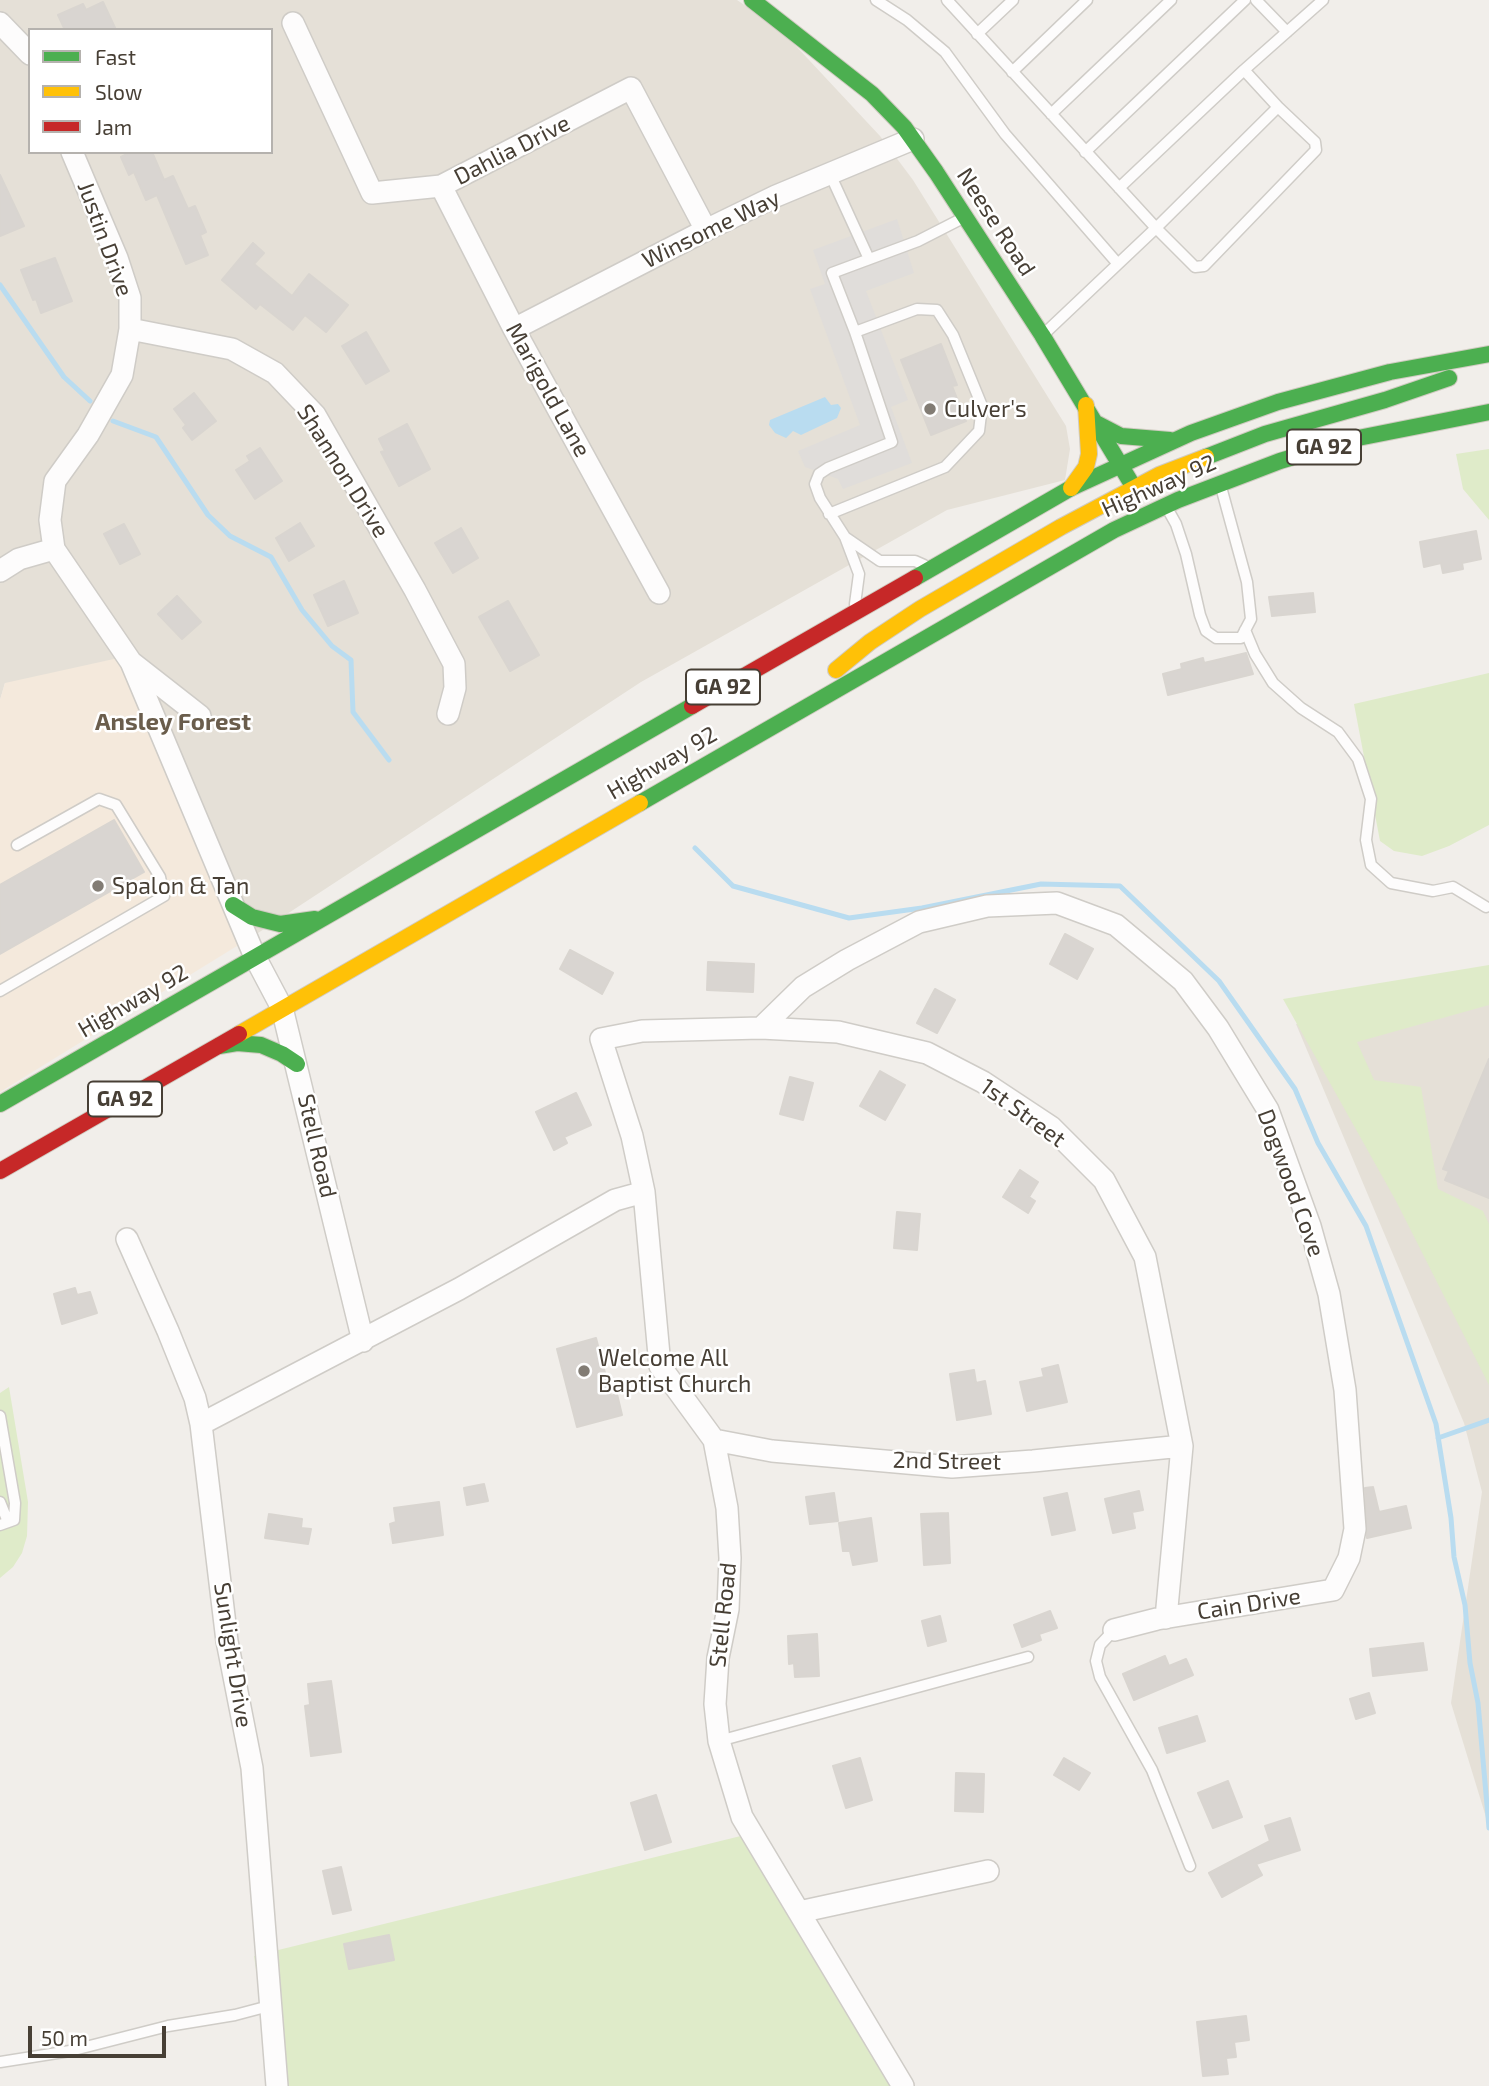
<!DOCTYPE html>
<html>
<head>
<meta charset="utf-8">
<style>
  body { margin:0 }
  #map { position:relative; width:1489px; height:2086px; overflow:hidden; background:#f1eeea; font-family:"Exo 2",sans-serif }
  canvas { display:block }
  .legend { position:absolute; left:28px; top:28px; width:245px; height:126px; box-sizing:border-box; background:#fff; border:2px solid #b5b2ae; margin:0; padding:9px 12px; list-style:none; font-size:21px; color:#473f35 }
  .legend li { display:flex; align-items:center; gap:14px; height:35px }
  .legend b { width:35px; border:2px solid #b5b2ae }
  .scale { position:absolute; left:28px; top:2026px; width:138px; height:32px; box-sizing:border-box; border:4px solid #473f35; border-top:0; padding-left:9px; font-size:21px; line-height:24px; white-space:nowrap; color:#473f35; -webkit-text-stroke:5px #fff; paint-order:stroke }
</style>
</head>
<body>
<div id="map">
<canvas width="1489" height="2086"></canvas>
<ul class="legend">
<li><b style="height:9px;background:#4caf50"></b>Fast</li>
<li><b style="height:9px;background:#ffc107"></b>Slow</li>
<li><b style="height:9px;background:#c62828"></b>Jam</li>
</ul>
<div class="scale">50 m</div>
</div>
<script>
const ctx = document.querySelector('canvas').getContext('2d');
ctx.lineJoin = 'round';
function fillPath(path, color) { ctx.fillStyle = color; ctx.fill(path, 'evenodd'); }
const toPath = rows => new Path2D(rows.map(r => 'M' + r).join(''));
function trace(path, color, width, dash) { ctx.strokeStyle = color; ctx.lineWidth = width; ctx.lineCap = dash ? 'butt' : 'round'; ctx.setLineDash(dash || []); ctx.stroke(path); }
function label(font, color, halo, rows, align = 'center') {
  ctx.font = font + ' "Exo 2",sans-serif'; ctx.lineWidth = 5; ctx.setLineDash([]); ctx.textBaseline = 'middle'; ctx.strokeStyle = halo; ctx.fillStyle = color; for (const [text, x, y, turn = 0] of rows) {
    ctx.save(); ctx.translate(x, y); ctx.rotate((+turn || 0) * Math.PI / 180); ctx.textAlign = isNaN(turn) ? turn : align; if (halo) ctx.strokeText(text, 0, 0); ctx.fillText(text, 0, 0); ctx.restore();
  }
}
const residential = toPath([
  [0,0,737,0,781,30,880,136,913,180,1066,426,1070,449,1065,480,947,510,641,682,258,933,5,683,0,700],
  [30,30,271,30,271,152,30,152],
  [1489,974,1489,1827,1451,1703,1482,1492,1464,1423,1296,1024]
]);
const commercial = toPath([
  [132,655,258,933,0,1092,0,700,5,683]
]);
const green = toPath([
  [1489,449,1489,520,1463,489,1456,454],
  [1489,673,1489,825,1449,846,1422,856,1394,851,1380,841,1354,704],
  [1489,965,1489,1005,1357,1042,1374,1080,1421,1087,1438,1189,1483,1211,1489,1224,1489,1385,1396,1201,1283,999],
  [9,1387,28,1502,27,1536,22,1553,13,1567,0,1578,0,1393],
  [761,1831,911,2086,277,2086,268,2052,254,1956]
]);
const parking = toPath([
  [897,219,914,273,866,291,908,400,891,407,912,463,843,489,838,479,805,467,798,451,860,425,810,289,825,284,813,250]
]);
const water = toPath([
  [825,397,831,405,838,404,841,408,837,418,801,435,793,431,786,438,775,433,769,425,770,420]
]);
const stream = toPath([
  [0,285,64,377,90,401],
  [113,421,156,437,208,515,230,536,271,557,302,610,332,646,351,660,353,712,389,760],
  [695,848,733,886,849,918,922,908,1041,884,1120,886,1219,981,1295,1089,1318,1143,1366,1226,1436,1424,1451,1518,1454,1557,1465,1605,1470,1663,1478,1703,1489,1828],
  [1438,1438,1489,1420]
]);
const building = toPath([
  [103,2,116,30,65,30,58,15,83,4,86,10,103,2],
  [131,152,152,152,164,180,173,176,188,209,195,206,206,232,200,235,208,255,186,264,157,195,146,200,134,172,129,175,121,157,131,152],
  [0,175,24,226,0,236,0,175],
  [253,243,264,253,254,264,292,296,309,274,348,305,326,332,305,315,293,330,260,304,256,309,222,280,253,243],
  [55,258,72,301,41,313,36,299,33,300,21,270,55,258],
  [366,332,389,371,366,384,342,346,366,332],
  [941,344,957,385,952,386,966,421,931,435,901,360,941,344],
  [194,393,216,421,192,440,183,428,186,425,174,409,194,393],
  [407,424,430,469,399,486,381,452,385,451,379,439,407,424],
  [260,448,282,481,255,499,236,470,250,461,247,456,260,448],
  [300,523,314,546,289,561,276,538,300,523],
  [124,524,140,554,120,564,104,534,124,524],
  [461,528,478,558,453,573,435,543,461,528],
  [1476,531,1481,559,1462,563,1463,569,1443,573,1441,563,1424,567,1420,542,1476,531],
  [344,581,358,613,328,626,314,595,344,581],
  [1313,593,1315,612,1272,616,1269,597,1313,593],
  [177,596,201,622,182,639,158,614,177,596],
  [508,601,539,655,510,671,479,617,508,601],
  [1246,653,1253,674,1168,695,1163,674,1182,669,1181,664,1203,658,1204,663,1246,653],
  [114,820,144,872,0,954,0,885,114,820],
  [1065,934,1093,949,1077,979,1050,964,1065,934],
  [570,950,613,973,602,994,560,969,570,950],
  [708,962,754,964,753,992,707,990,708,962],
  [935,989,955,1000,937,1033,917,1023,935,989],
  [1489,1059,1489,1198,1445,1180,1449,1171,1443,1169,1489,1059],
  [880,1071,905,1085,885,1120,860,1106,880,1071],
  [790,1077,813,1083,803,1120,780,1114,790,1077],
  [576,1093,591,1125,564,1137,567,1143,554,1150,536,1112,576,1093],
  [1020,1170,1038,1182,1029,1197,1035,1201,1028,1213,1003,1197,1020,1170],
  [897,1212,920,1214,917,1250,894,1248,897,1212],
  [75,1288,77,1295,90,1292,97,1313,62,1324,54,1294,75,1288],
  [596,1338,611,1396,617,1394,622,1415,577,1427,557,1349,596,1338],
  [1058,1365,1067,1402,1027,1411,1020,1382,1044,1377,1042,1369,1058,1365],
  [974,1370,976,1383,985,1381,991,1414,957,1420,950,1374,974,1370],
  [484,1484,488,1501,467,1505,464,1488,484,1484],
  [1373,1487,1379,1512,1406,1506,1411,1528,1367,1538,1365,1488,1373,1487],
  [1139,1491,1143,1510,1132,1512,1135,1528,1113,1533,1105,1499,1139,1491],
  [834,1493,838,1521,810,1524,806,1497,834,1493],
  [1067,1493,1075,1530,1052,1535,1044,1498,1067,1493],
  [439,1502,443,1535,393,1543,390,1524,396,1522,394,1508,439,1502],
  [948,1513,950,1563,924,1565,921,1514,948,1513],
  [269,1514,302,1519,301,1528,311,1529,308,1544,265,1538,269,1514],
  [871,1518,877,1561,853,1565,850,1551,843,1551,839,1523,871,1518],
  [1050,1611,1057,1628,1039,1634,1041,1640,1022,1647,1014,1625,1050,1611],
  [940,1616,946,1641,928,1646,922,1621,940,1616],
  [817,1634,819,1676,795,1677,794,1663,789,1664,788,1636,817,1634],
  [1423,1643,1427,1670,1373,1676,1370,1649,1423,1643],
  [1165,1656,1169,1666,1186,1659,1193,1675,1134,1700,1123,1674,1165,1656],
  [331,1681,341,1752,311,1756,305,1706,310,1705,308,1684,331,1681],
  [1369,1693,1375,1713,1356,1719,1350,1699,1369,1693],
  [1197,1716,1205,1741,1167,1753,1159,1728,1197,1716],
  [860,1758,872,1800,846,1808,833,1766,860,1758],
  [1064,1758,1090,1773,1079,1790,1054,1775,1064,1758],
  [956,1773,984,1774,983,1812,955,1811,956,1773],
  [1228,1781,1242,1817,1213,1828,1198,1793,1228,1781],
  [656,1795,671,1842,645,1850,631,1803,656,1795],
  [1290,1818,1300,1850,1256,1864,1262,1875,1222,1897,1209,1873,1270,1841,1265,1826,1290,1818],
  [341,1867,351,1910,333,1914,323,1871,341,1867],
  [389,1935,394,1960,349,1969,344,1944,389,1935],
  [1246,2016,1249,2040,1234,2042,1236,2057,1226,2058,1228,2074,1203,2076,1197,2022,1246,2016]
]);
const lane = toPath([
  [876,0,907,20,945,52,1005,134,1118,264],
  [947,0,1156,228,1045,333],
  [1256,0,1287,32],
  [977,34,1013,0],
  [1244,70,1278,107,1156,228,1195,267,1204,266,1316,150,1315,142,1278,107],
  [1012,72,1087,0],
  [1051,114,1171,0],
  [1085,152,1245,0],
  [830,174,869,259],
  [1119,188,1244,70,1323,0],
  [1167,508,1176,524,1186,554,1200,615,1206,631,1216,638,1241,638,1251,619,1247,582,1221,487],
  [829,514,945,467,979,431,982,406,953,335,937,310,917,309,855,332],
  [845,537,880,561,915,561,924,565],
  [855,604,859,574,845,537,820,498,815,484,819,474,828,468,892,442,855,332,832,273,918,241,963,218],
  [1245,630,1255,654,1273,683,1301,708,1338,732,1358,759,1371,799,1366,840,1371,865,1391,883,1433,891,1453,887,1486,907],
  [0,991,164,896,160,877,116,805,99,799,17,845],
  [0,1416,15,1503,14,1520,0,1525],
  [0,1502,8,1522],
  [1114,1630,1100,1645,1096,1661,1100,1677,1152,1770,1190,1866],
  [719,1741,1028,1657],
  [0,2062,70,2051,168,2026,235,2015,269,2006]
]);
const street = toPath([
  [0,23,30,54],
  [293,23,372,193,441,186,631,88,706,230],
  [72,152,117,258,130,298,130,329,122,375,88,435,55,481,50,520,54,549,131,662,200,716],
  [441,186,514,329,659,593],
  [130,329,232,349,275,373,315,415,415,590,454,664,455,688,448,714],
  [514,329,706,230,776,196,913,139],
  [0,571,19,559,54,549],
  [131,662,255,957,282,1008,363,1341],
  [761,1028,803,987,847,960,919,922,987,906,1057,903,1116,925,1183,981,1218,1028,1268,1110,1310,1226,1329,1294,1345,1390,1355,1529,1349,1558,1333,1590,1157,1619,1114,1630],
  [127,1239,168,1331,195,1398,201,1424,227,1641,252,1768,277,2086],
  [201,1424,459,1289,615,1200,644,1192],
  [714,1440,772,1451,952,1467,1033,1461,1182,1446],
  [799,1912,988,1871],
  [903,2086,742,1817,719,1741,715,1704,718,1658,728,1609,730,1558,727,1508,714,1440,660,1366,644,1192,632,1136,601,1039,642,1031,761,1028,838,1032,927,1053,983,1082,1051,1127,1104,1180,1145,1257,1182,1446,1166,1618]
]);
const fast = toPath([
  [752,0,872,94,904,127,936,172,1042,335,1133,486],
  [1096,423,1121,436,1170,440],
  [1206,457,1265,434,1385,400,1449,378],
  [915,578,1071,488,1191,433,1278,402,1390,372,1489,354],
  [640,803,1114,530,1178,500,1280,461,1353,439,1489,412],
  [233,905,252,917,280,924,315,919],
  [219,1046,237,1043,261,1045,282,1054,297,1064],
  [0,1104,692,706]
]);
const slow = toPath([
  [1071,488,1086,467,1089,454,1086,405],
  [836,670,870,642,920,609,1061,527,1159,475,1206,457],
  [239,1034,640,803]
]);
const jam = toPath([
  [692,706,915,578],
  [0,1171,239,1034]
]);
const markers = [
  [930,409,7,"#827c74"],
  [98,886,7,"#827c74"],
  [584,1371,7,"#827c74"]
];
const shields = [
  [1324,447,74],
  [723,687,74],
  [125,1099,74]
];
const shieldNames = [
  ["GA 92",1324,447],
  ["GA 92",723,687],
  ["GA 92",125,1099]
];
const streetNames = [
  ["Dahlia Drive",512,150,-27],
  ["Neese Road",996,222,57],
  ["Winsome Way",711,229,-26],
  ["Justin Drive",105,239,70],
  ["Marigold Lane",548,390,61],
  ["Shannon Drive",343,471,58],
  ["Highway 92",1159,486,-24],
  ["Highway 92",662,763,-30],
  ["Highway 92",133,1001,-30],
  ["1st Street",1023,1113,36],
  ["Stell Road",317,1146,77],
  ["Dogwood Cove",1291,1183,70],
  ["2nd Street",947,1461,1],
  ["Cain Drive",1249,1604,-9],
  ["Stell Road",723,1615,-84],
  ["Sunlight Drive",233,1655,81]
];
const poiNames = [
  ["Culver's",944,409],
  ["Spalon & Tan",112,886],
  ["Welcome All",598,1358],
  ["Baptist Church",598,1384]
];
const neighbourhoodNames = [
  ["Ansley Forest",173,722]
];
fillPath(residential, '#e5e0d7');
fillPath(commercial, '#f4e9dc');
fillPath(green, '#dfebc9');
fillPath(parking, '#e0ddda');
fillPath(water, '#b9dcf0');
trace(stream, '#b9dcf0', 5);
fillPath(building, '#d9d5d1');
trace(building, '#d9d5d0', 2);
trace(lane, '#cfccc7', 13);
trace(street, '#cfccc7', 24);
trace(fast, '#d0cbc1', 18);
trace(slow, '#d0cbc1', 18);
trace(jam, '#d0cbc1', 18);
trace(lane, '#fdfcfc', 10);
trace(street, '#fdfcfc', 21);
trace(fast, '#4caf50', 16);
trace(slow, '#ffc107', 16);
trace(jam, '#c62828', 16);
for (const [x, y, r, color] of markers) { const dot = new Path2D(); dot.arc(x, y, r, 0, 2 * Math.PI); ctx.fillStyle = color; ctx.fill(dot); trace(dot, '#fff', 2.5); }
for (const [x, y, w] of shields) { const box = new Path2D(); box.roundRect(x - w / 2, y - 17.5, w, 35, 5); ctx.fillStyle = '#fff'; ctx.fill(box); trace(box, '#473f35', 2); }
label('bold 21px', '#473f35', null, shieldNames);
label('23px', '#473f35', '#fff', streetNames);
label('23px', '#473f35', '#fff', poiNames, 'left');
label('bold 24px', '#6a5d4c', '#fff', neighbourhoodNames);
</script>
</body>
</html>
